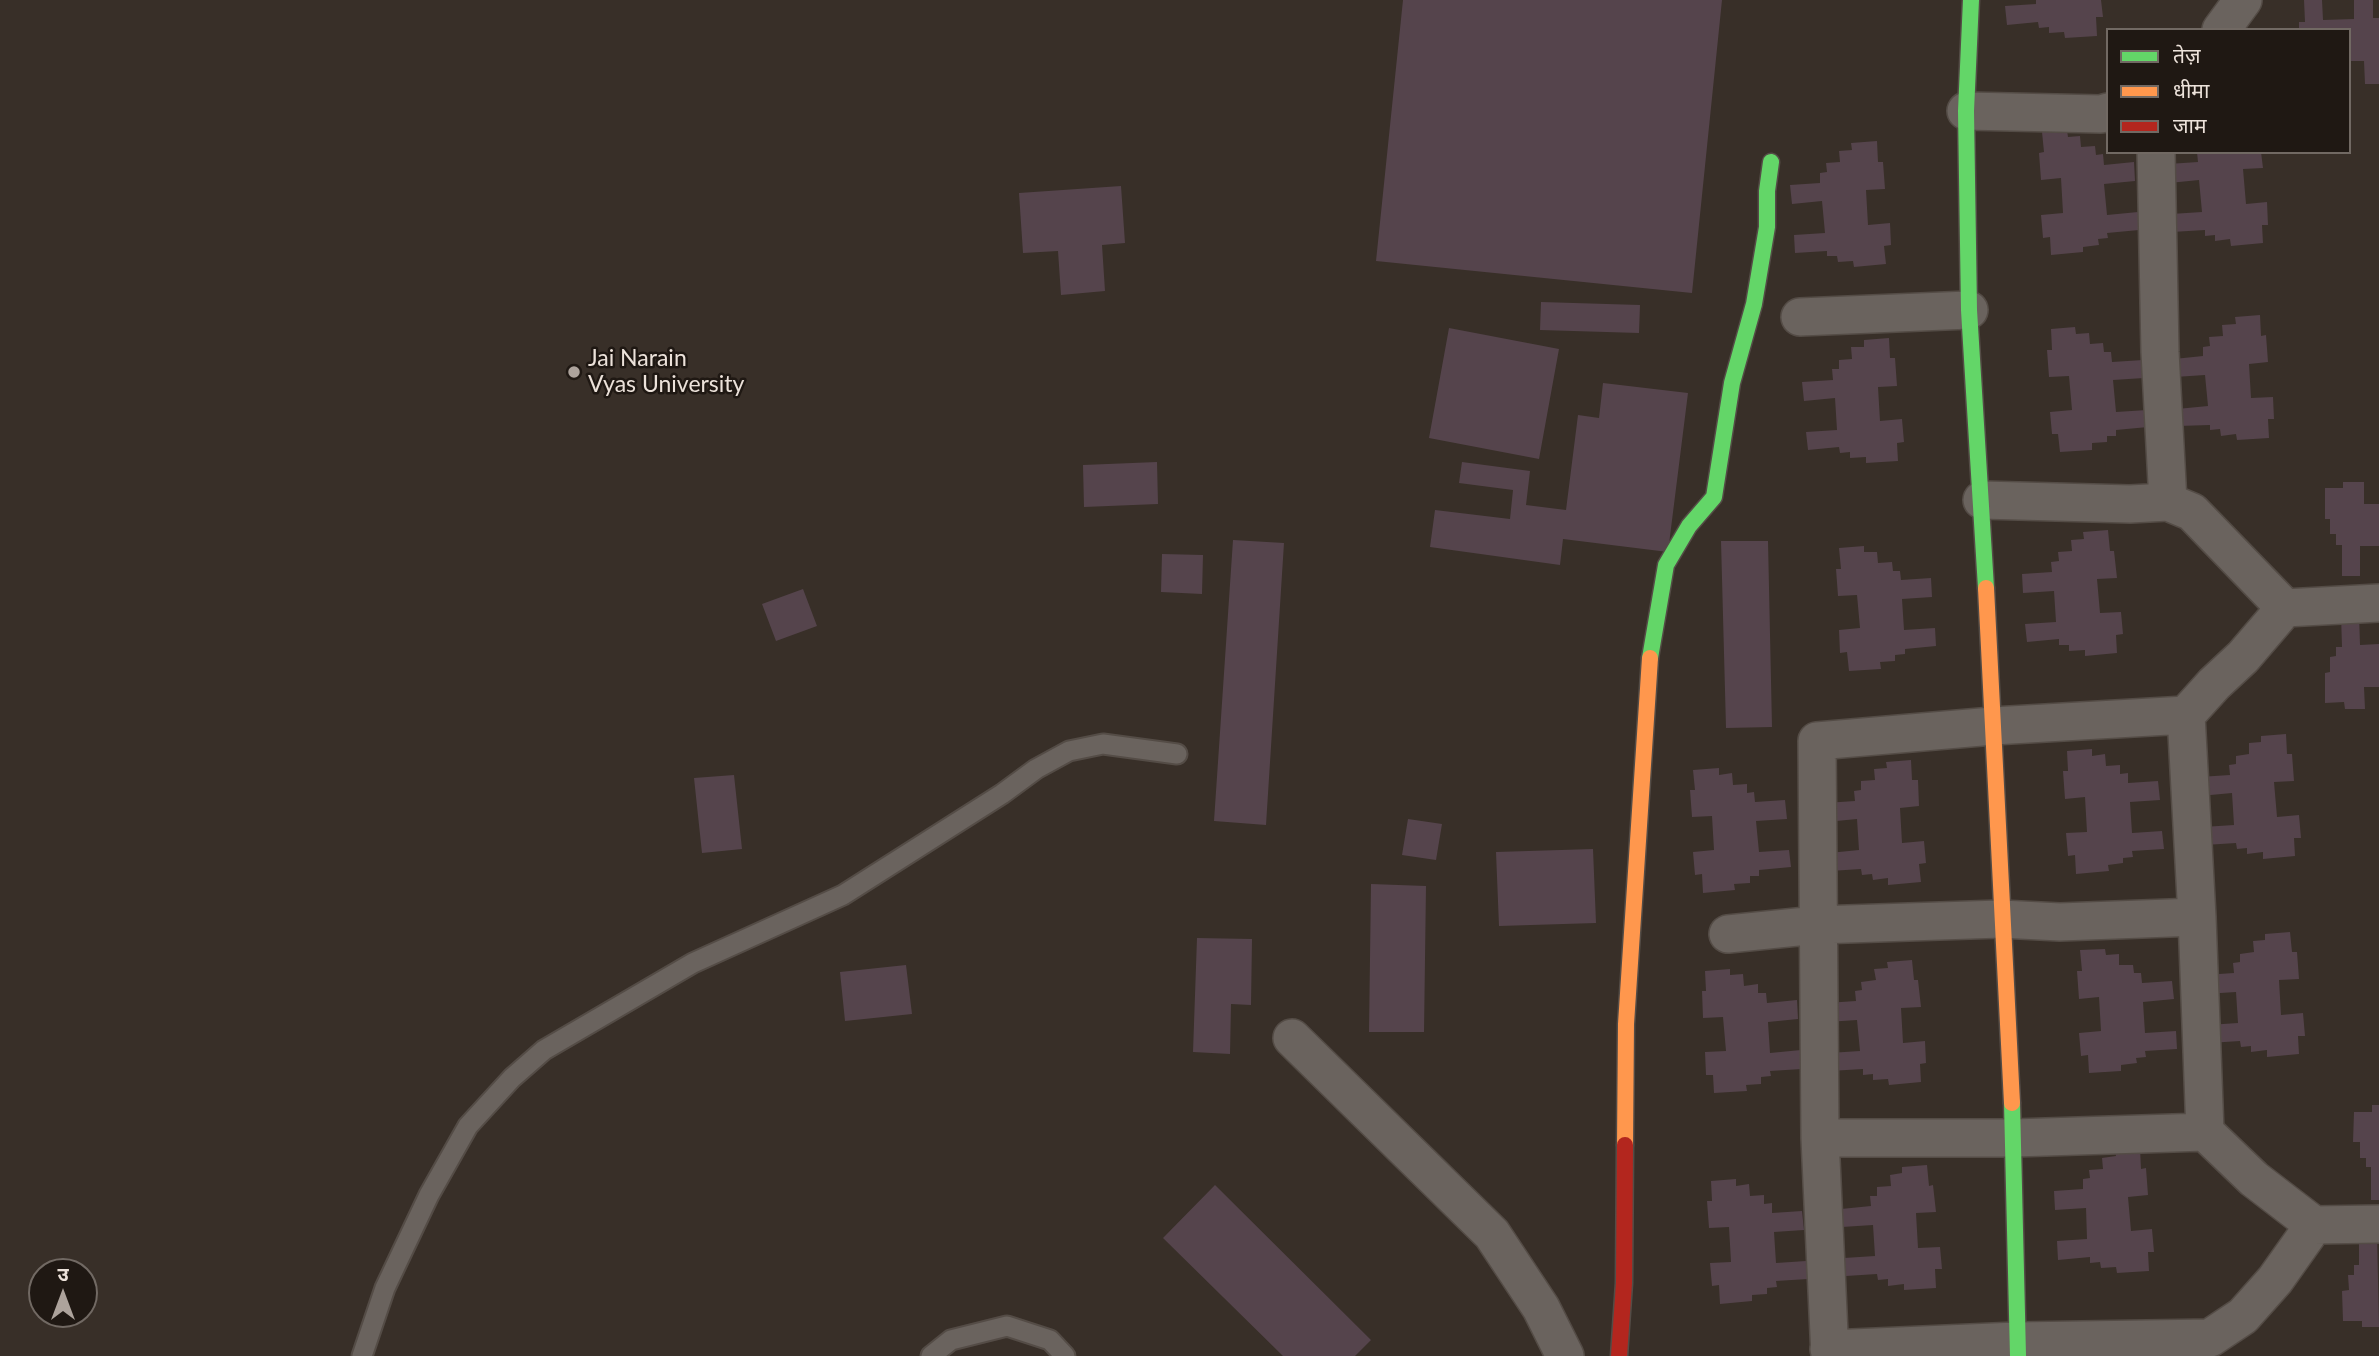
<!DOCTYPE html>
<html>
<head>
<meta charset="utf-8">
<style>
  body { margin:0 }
  #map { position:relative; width:2379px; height:1356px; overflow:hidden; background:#382f28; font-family:Lato,"Noto Sans Devanagari",sans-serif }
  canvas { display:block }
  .legend { position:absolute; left:2106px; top:28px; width:245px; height:126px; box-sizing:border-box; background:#1f1813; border:2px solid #716963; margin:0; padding:9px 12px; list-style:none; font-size:21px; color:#ece2da }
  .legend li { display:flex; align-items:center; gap:14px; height:35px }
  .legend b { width:35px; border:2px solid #716963 }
  .north { position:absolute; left:28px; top:1258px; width:70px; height:70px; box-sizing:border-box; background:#1f1813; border:2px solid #716963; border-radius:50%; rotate:0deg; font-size:19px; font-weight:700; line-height:28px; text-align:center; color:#ece2da }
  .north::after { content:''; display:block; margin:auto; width:24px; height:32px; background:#ada39c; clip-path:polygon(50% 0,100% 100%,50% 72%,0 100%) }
</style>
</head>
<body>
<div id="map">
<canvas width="2379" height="1356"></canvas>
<ul class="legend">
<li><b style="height:9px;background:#63d668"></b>तेज़</li>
<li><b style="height:9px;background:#ff974d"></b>धीमा</li>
<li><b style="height:9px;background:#b3261e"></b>जाम</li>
</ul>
<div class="north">उ</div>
</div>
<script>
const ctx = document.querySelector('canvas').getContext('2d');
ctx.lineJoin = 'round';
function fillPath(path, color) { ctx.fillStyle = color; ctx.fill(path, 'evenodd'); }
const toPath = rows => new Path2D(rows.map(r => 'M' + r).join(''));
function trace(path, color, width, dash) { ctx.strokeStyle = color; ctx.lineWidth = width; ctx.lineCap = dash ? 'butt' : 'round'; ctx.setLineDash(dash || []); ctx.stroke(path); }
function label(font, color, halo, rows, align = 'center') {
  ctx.font = font + ' Lato,sans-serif'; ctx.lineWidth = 5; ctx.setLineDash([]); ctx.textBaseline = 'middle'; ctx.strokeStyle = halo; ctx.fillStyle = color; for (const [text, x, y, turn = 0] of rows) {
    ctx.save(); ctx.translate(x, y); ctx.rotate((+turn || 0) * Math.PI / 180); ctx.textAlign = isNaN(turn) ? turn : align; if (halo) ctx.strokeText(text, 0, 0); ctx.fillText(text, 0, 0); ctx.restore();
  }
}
const building = toPath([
  [1403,0,1722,0,1692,293,1376,261],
  [2036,0,2101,0,2103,17,2096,17,2097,36,2065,38,2064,32,2049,33,2049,27,2039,28,2038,22,2007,25,2005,6,2036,4],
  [2304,0,2322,0,2323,20,2354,19,2354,0,2373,0,2373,18,2379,18,2379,84,2365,84,2364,61,2349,61,2349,30,2299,30,2299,22,2305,22],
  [2067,130,2068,137,2080,136,2081,147,2095,146,2096,155,2103,154,2104,165,2134,162,2135,181,2104,184,2107,215,2138,212,2139,230,2107,233,2108,238,2098,239,2099,245,2083,247,2083,252,2051,255,2050,237,2043,238,2041,215,2063,213,2061,178,2041,180,2039,153,2044,152,2042,132],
  [1877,141,1878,162,1883,162,1885,189,1866,190,1868,225,1890,223,1891,245,1884,246,1886,264,1854,267,1853,261,1838,262,1837,256,1827,256,1827,251,1795,253,1794,235,1825,233,1822,201,1792,204,1790,185,1820,183,1820,173,1827,172,1826,163,1840,162,1839,151,1852,150,1851,143],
  [2197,152,2261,152,2263,168,2243,169,2246,204,2267,202,2268,225,2262,225,2263,243,2231,246,2230,239,2215,241,2215,235,2205,236,2205,230,2172,232,2171,214,2202,212,2199,180,2169,183,2168,164,2198,162],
  [1121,186,1125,243,1102,245,1105,291,1061,295,1058,251,1023,253,1019,193],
  [1541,302,1640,305,1639,333,1540,330],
  [2260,315,2261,336,2266,335,2268,362,2249,364,2251,398,2273,397,2274,419,2268,419,2269,438,2237,440,2236,434,2221,436,2220,429,2210,430,2210,425,2178,426,2177,409,2208,406,2205,375,2175,377,2174,359,2203,356,2203,347,2210,346,2209,337,2223,336,2222,325,2236,324,2235,317],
  [2075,327,2076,334,2089,333,2090,344,2103,343,2104,352,2111,352,2112,362,2143,360,2144,378,2113,380,2116,412,2147,410,2148,427,2116,430,2116,436,2107,436,2107,442,2092,443,2092,450,2060,452,2058,434,2052,434,2050,412,2072,410,2069,376,2049,377,2047,350,2052,350,2051,329],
  [1449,328,1559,349,1539,459,1429,438],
  [1889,338,1890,358,1895,358,1897,386,1878,387,1880,421,1902,419,1904,442,1897,443,1898,461,1866,463,1866,457,1850,458,1850,452,1840,453,1839,447,1808,450,1806,432,1837,430,1835,398,1804,401,1802,382,1833,380,1832,369,1839,369,1839,360,1852,359,1851,347,1864,347,1864,340],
  [1603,383,1688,393,1668,552,1563,539,1560,565,1430,547,1435,510,1510,519,1513,490,1459,483,1462,462,1530,471,1526,505,1566,510,1578,415,1599,418],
  [1157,462,1158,504,1084,507,1083,465],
  [2343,482,2364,482,2364,504,2379,504,2379,546,2360,546,2360,576,2342,576,2342,545,2336,545,2336,534,2330,534,2330,519,2325,519,2325,488,2343,488],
  [2108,530,2110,551,2114,551,2117,578,2097,579,2100,613,2121,612,2123,634,2116,635,2117,653,2085,656,2085,650,2069,651,2069,645,2059,645,2059,639,2027,642,2025,624,2056,622,2054,591,2023,593,2022,574,2052,572,2051,562,2059,561,2058,552,2072,551,2071,540,2084,539,2083,532],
  [1233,540,1284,543,1266,825,1214,821],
  [1721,541,1768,541,1772,727,1726,728],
  [1864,546,1864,552,1877,552,1878,563,1892,562,1893,571,1900,571,1901,580,1931,578,1932,597,1902,599,1904,630,1935,628,1936,646,1905,649,1905,654,1895,655,1895,661,1880,662,1881,669,1849,671,1847,652,1840,653,1839,630,1860,628,1857,595,1838,596,1836,569,1841,569,1839,548],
  [1162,554,1203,555,1202,594,1161,592],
  [803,589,817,626,776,641,762,604],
  [2359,614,2360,645,2379,644,2379,687,2364,687,2365,709,2345,709,2344,702,2325,703,2325,673,2330,672,2330,657,2336,656,2336,647,2342,647,2341,615],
  [2286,734,2287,754,2292,754,2294,781,2274,782,2277,817,2299,815,2301,838,2294,838,2295,856,2263,859,2263,852,2247,854,2247,848,2237,849,2236,843,2205,845,2203,827,2234,825,2232,793,2200,796,2199,777,2230,775,2229,765,2236,764,2236,756,2249,754,2249,743,2261,742,2261,736],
  [2092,749,2092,756,2105,754,2106,766,2120,765,2120,774,2128,773,2128,783,2158,781,2160,800,2130,802,2132,833,2162,831,2164,849,2132,851,2133,857,2123,858,2123,863,2108,865,2109,871,2076,874,2075,855,2068,856,2066,833,2087,832,2085,797,2065,799,2063,771,2068,771,2067,751],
  [1911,760,1912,780,1918,780,1919,806,1900,808,1902,843,1924,841,1926,863,1919,864,1921,882,1888,885,1888,878,1873,880,1872,874,1862,875,1861,869,1830,871,1829,853,1859,850,1857,819,1826,822,1825,803,1855,801,1854,791,1861,790,1861,781,1875,780,1874,769,1887,768,1886,762],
  [1719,768,1719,775,1732,773,1733,785,1747,784,1747,793,1754,792,1755,802,1785,800,1787,819,1756,821,1759,852,1789,850,1791,867,1759,870,1759,876,1750,876,1750,883,1734,884,1735,890,1703,893,1702,874,1695,875,1693,852,1714,850,1712,816,1692,817,1690,790,1695,790,1693,770],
  [734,775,742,849,702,853,694,778],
  [1408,819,1442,824,1436,860,1402,855],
  [1593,849,1596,923,1499,926,1496,852],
  [1371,884,1426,886,1424,1032,1369,1032],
  [2290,932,2292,952,2297,952,2299,979,2279,980,2281,1015,2303,1013,2305,1036,2298,1036,2299,1054,2267,1057,2267,1050,2251,1052,2251,1046,2241,1047,2240,1041,2209,1043,2208,1025,2238,1023,2236,992,2205,994,2204,975,2234,973,2233,963,2240,962,2240,954,2254,952,2253,941,2265,940,2265,934],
  [1197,938,1252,939,1251,1005,1231,1004,1230,1054,1193,1052],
  [2105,949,2106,955,2119,954,2119,965,2133,965,2134,973,2141,973,2142,983,2172,981,2174,999,2143,1002,2145,1033,2176,1031,2177,1049,2145,1051,2146,1057,2136,1058,2137,1063,2121,1065,2121,1071,2089,1073,2088,1055,2081,1056,2079,1033,2101,1031,2099,997,2079,999,2077,971,2082,971,2080,950],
  [1912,960,1914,980,1918,980,1921,1007,1901,1008,1903,1043,1925,1041,1926,1063,1920,1064,1921,1082,1889,1085,1888,1079,1873,1080,1873,1074,1863,1075,1863,1069,1830,1071,1829,1053,1860,1051,1857,1020,1827,1022,1826,1003,1856,1001,1855,991,1862,990,1861,982,1876,980,1874,969,1888,968,1887,962],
  [906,965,912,1014,845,1021,840,972],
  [1730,969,1730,975,1743,974,1744,986,1758,984,1758,993,1766,993,1767,1003,1797,1000,1798,1019,1768,1022,1770,1053,1801,1050,1802,1069,1770,1071,1771,1076,1761,1077,1761,1084,1746,1085,1747,1091,1714,1093,1713,1075,1706,1075,1705,1052,1726,1051,1723,1017,1703,1018,1702,991,1706,991,1705,971],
  [2372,1105,2379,1105,2379,1200,2371,1200,2371,1167,2366,1167,2366,1158,2360,1158,2360,1142,2353,1142,2354,1112,2372,1112],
  [2140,1148,2141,1169,2146,1168,2148,1195,2128,1197,2131,1231,2152,1229,2154,1252,2148,1252,2149,1271,2117,1273,2116,1267,2101,1268,2100,1262,2090,1263,2090,1257,2058,1260,2057,1241,2087,1239,2086,1208,2055,1210,2054,1191,2083,1189,2083,1179,2090,1178,2089,1170,2103,1169,2102,1158,2116,1156,2115,1150],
  [1927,1165,1929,1186,1933,1185,1936,1212,1916,1213,1918,1248,1940,1247,1942,1269,1935,1269,1936,1288,1904,1290,1904,1284,1888,1286,1888,1279,1878,1280,1877,1274,1846,1276,1844,1258,1875,1256,1873,1225,1842,1227,1841,1209,1871,1206,1870,1196,1877,1196,1877,1187,1891,1186,1890,1175,1902,1173,1902,1167],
  [1736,1179,1736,1186,1749,1184,1750,1196,1764,1195,1764,1204,1772,1203,1772,1213,1802,1211,1804,1230,1774,1232,1776,1263,1806,1261,1808,1279,1776,1281,1777,1287,1767,1288,1767,1294,1752,1295,1752,1301,1720,1304,1719,1285,1712,1286,1710,1263,1731,1262,1729,1227,1709,1228,1707,1201,1712,1201,1711,1181],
  [1215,1185,1371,1340,1355,1356,1283,1356,1163,1238],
  [2359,1232,2377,1232,2379,1327,2362,1327,2362,1321,2343,1321,2342,1291,2349,1290,2348,1275,2354,1275,2354,1265,2359,1265]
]);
const lane = toPath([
  [362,1356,385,1288,429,1195,468,1126,512,1078,544,1050,693,963,843,895,1002,794,1036,769,1069,751,1103,744,1177,754],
  [931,1356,951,1340,1007,1326,1050,1340,1065,1356]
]);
const street = toPath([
  [2221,30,2243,0],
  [1966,111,2101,114,2108,112],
  [2156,152,2160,352,2168,502,2192,512,2285,608],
  [1800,317,1969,310],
  [1982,500,2130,504,2168,502],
  [1728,934,1817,925,2001,919,2060,922,2197,917],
  [1292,1038,1492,1234,1541,1308,1565,1356],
  [2205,1132,2197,917,2186,715,2214,684,2243,657,2285,608,2379,603],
  [1820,1138,2014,1138,2205,1132,2254,1179,2314,1225],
  [1829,1349,2017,1341,2210,1338,2243,1316,2275,1280,2314,1225,2379,1224],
  [1830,1356,1820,1138,1817,741,1993,726,2186,715]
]);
const fast = toPath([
  [1971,0,1966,111,1969,310,1986,588],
  [1650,658,1666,565,1689,526,1714,497,1732,383,1754,304,1767,227,1767,191,1771,162],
  [2012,1103,2018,1356]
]);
const slow = toPath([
  [1986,588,2012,1103],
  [1625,1145,1626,1024,1650,658]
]);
const jam = toPath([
  [1619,1356,1624,1283,1625,1145]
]);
const markers = [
  [574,372,7,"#ada39c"]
];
const poiNames = [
  ["Jai Narain",588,359],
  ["Vyas University",588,385]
];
fillPath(building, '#55444c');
trace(lane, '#544c46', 23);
trace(street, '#544c46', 40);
trace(fast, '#544c46', 19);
trace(slow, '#544c46', 19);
trace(jam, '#544c46', 19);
trace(lane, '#6a635e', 19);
trace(street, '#6a635e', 37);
trace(fast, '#63d668', 16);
trace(slow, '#ff974d', 16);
trace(jam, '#b3261e', 16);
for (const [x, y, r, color] of markers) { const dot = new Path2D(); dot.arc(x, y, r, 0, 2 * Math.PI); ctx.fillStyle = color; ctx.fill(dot); trace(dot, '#1f1813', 2.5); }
label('23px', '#ece2da', '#1f1813', poiNames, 'left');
</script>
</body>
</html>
